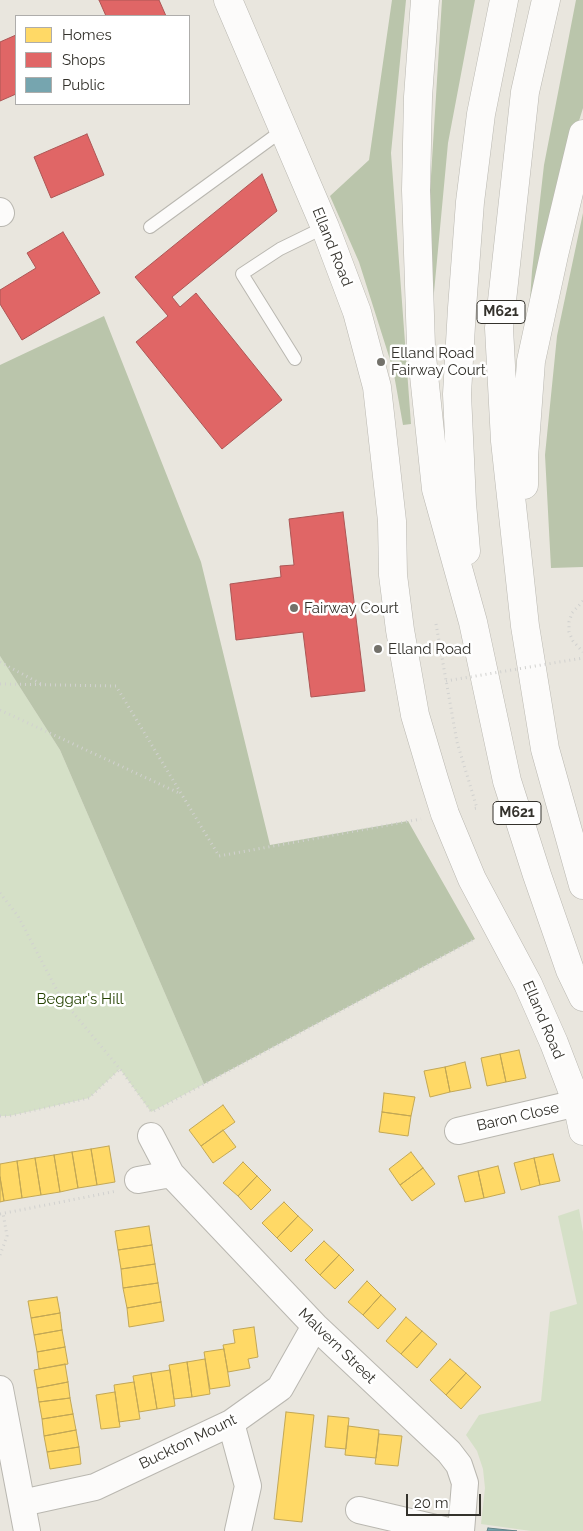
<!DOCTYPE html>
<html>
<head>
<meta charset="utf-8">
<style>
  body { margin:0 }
  #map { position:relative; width:583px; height:1531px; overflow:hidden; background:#e9e6de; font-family:Raleway,sans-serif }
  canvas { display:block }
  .legend { position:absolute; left:15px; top:15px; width:175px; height:90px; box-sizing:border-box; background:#fff; border:1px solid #aeadab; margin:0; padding:6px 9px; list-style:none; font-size:15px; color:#34322c }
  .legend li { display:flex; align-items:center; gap:10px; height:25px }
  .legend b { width:25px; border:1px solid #aeadab }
  .scale { position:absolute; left:406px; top:1494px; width:75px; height:22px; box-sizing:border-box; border:2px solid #34322c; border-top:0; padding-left:6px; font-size:15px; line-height:18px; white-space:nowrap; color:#34322c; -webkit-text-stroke:4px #fff; paint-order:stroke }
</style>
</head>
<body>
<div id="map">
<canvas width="583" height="1531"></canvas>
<ul class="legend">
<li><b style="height:14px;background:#ffd966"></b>Homes</li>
<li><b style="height:14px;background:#e06666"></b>Shops</li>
<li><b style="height:14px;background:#76a5af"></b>Public</li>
</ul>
<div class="scale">20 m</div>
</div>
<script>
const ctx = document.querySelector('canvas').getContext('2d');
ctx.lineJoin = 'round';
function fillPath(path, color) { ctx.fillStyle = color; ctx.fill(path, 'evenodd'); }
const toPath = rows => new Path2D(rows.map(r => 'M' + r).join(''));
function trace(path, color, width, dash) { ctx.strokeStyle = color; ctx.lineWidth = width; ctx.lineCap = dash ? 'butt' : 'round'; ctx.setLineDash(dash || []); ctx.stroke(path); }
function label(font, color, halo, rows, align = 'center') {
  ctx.font = font + ' Raleway,sans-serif'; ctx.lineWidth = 5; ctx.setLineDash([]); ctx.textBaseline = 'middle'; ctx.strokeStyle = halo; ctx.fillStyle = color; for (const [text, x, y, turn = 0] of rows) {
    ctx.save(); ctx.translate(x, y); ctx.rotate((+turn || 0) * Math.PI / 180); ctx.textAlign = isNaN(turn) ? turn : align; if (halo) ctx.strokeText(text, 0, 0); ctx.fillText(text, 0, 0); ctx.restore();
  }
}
const green = toPath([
  [0,656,60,750,204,1084,151,1112,120,1069,89,1098,9,1116,0,1116],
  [579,1209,583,1232,583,1531,531,1531,481,1524,485,1488,483,1469,477,1451,466,1435,479,1415,541,1401,550,1312,577,1304,558,1216]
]);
const forest = toPath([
  [392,0,406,0,391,153,411,424,403,425,393,369,359,262,330,196,369,160],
  [442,0,475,0,448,143,433,303,430,192],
  [576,0,583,0,583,108,564,169,525,371,532,271,544,165],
  [583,213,583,567,551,568,545,455,557,336],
  [104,316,201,562,270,845,408,821,475,939,204,1084,60,750,0,656,0,365]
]);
const homes = toPath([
  [519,1050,526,1078,506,1082,500,1054,519,1050],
  [500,1054,506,1082,487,1086,481,1058,500,1054],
  [465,1062,471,1088,450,1092,445,1067,465,1062],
  [445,1067,450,1092,430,1097,424,1071,445,1067],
  [384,1093,415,1097,411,1116,382,1112,384,1093],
  [223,1105,235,1122,201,1146,189,1130,223,1105],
  [382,1112,411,1116,408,1136,379,1132,382,1112],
  [223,1130,236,1147,213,1163,201,1146,223,1130],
  [109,1146,115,1182,97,1185,91,1149,109,1146],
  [91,1149,97,1185,78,1188,72,1152,91,1149],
  [72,1152,78,1188,60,1192,54,1155,72,1152],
  [411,1152,423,1168,400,1185,389,1169,411,1152],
  [553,1154,560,1181,540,1185,534,1158,553,1154],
  [54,1155,60,1192,41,1195,35,1158,54,1155],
  [35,1158,41,1195,22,1198,17,1161,35,1158],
  [534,1158,540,1185,521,1190,514,1163,534,1158],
  [17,1161,22,1198,4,1201,0,1177,0,1164,17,1161],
  [243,1162,257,1176,238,1196,223,1183,243,1162],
  [498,1166,505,1193,484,1198,478,1171,498,1166],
  [423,1168,435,1184,412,1201,400,1185,423,1168],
  [478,1171,484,1198,465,1202,458,1176,478,1171],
  [257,1176,271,1190,251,1210,238,1196,257,1176],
  [0,1177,4,1201,0,1202,0,1177],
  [284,1202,298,1216,277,1238,262,1223,284,1202],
  [298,1216,313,1230,291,1252,277,1238,298,1216],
  [149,1226,152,1245,118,1250,115,1231,149,1226],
  [324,1241,339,1255,320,1275,305,1260,324,1241],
  [152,1245,155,1264,121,1269,118,1250,152,1245],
  [339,1255,354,1270,335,1289,320,1275,339,1255],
  [155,1264,158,1283,123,1288,121,1269,155,1264],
  [367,1281,381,1295,363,1315,348,1302,367,1281],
  [158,1283,161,1302,127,1308,123,1288,158,1283],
  [381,1295,396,1309,378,1329,363,1315,381,1295],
  [57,1297,60,1313,31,1318,28,1301,57,1297],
  [161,1302,164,1321,129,1327,127,1308,161,1302],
  [60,1313,62,1330,34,1335,31,1318,60,1313],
  [406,1317,422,1331,401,1354,386,1341,406,1317],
  [254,1327,258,1357,248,1359,250,1368,228,1372,223,1345,235,1343,233,1330,254,1327],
  [62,1330,65,1347,37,1352,34,1335,62,1330],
  [422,1331,437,1344,417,1368,401,1354,422,1331],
  [65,1347,68,1364,39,1369,37,1352,65,1347],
  [224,1349,230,1386,210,1389,204,1352,224,1349],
  [205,1359,210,1394,192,1397,187,1362,205,1359],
  [450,1359,466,1373,446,1395,430,1380,450,1359],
  [187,1362,192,1397,174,1399,169,1365,187,1362],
  [65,1364,68,1382,37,1388,34,1370,65,1364],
  [170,1370,175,1406,157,1409,151,1373,170,1370],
  [151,1373,157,1409,139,1412,133,1376,151,1373],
  [466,1373,481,1387,461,1409,446,1395,466,1373],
  [68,1382,70,1398,39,1402,37,1388,68,1382],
  [134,1382,140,1419,119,1422,114,1385,134,1382],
  [115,1392,120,1427,101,1429,96,1395,115,1392],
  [70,1398,73,1414,42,1419,39,1402,70,1398],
  [286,1412,314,1415,302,1522,274,1519,286,1412],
  [73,1414,76,1430,44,1436,42,1419,73,1414],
  [328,1416,349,1418,346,1449,325,1447,328,1416],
  [348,1426,379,1430,376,1458,345,1455,348,1426],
  [76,1430,79,1447,47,1452,44,1436,76,1430],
  [379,1434,402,1436,398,1466,375,1464,379,1434],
  [79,1447,81,1464,50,1469,47,1452,79,1447]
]);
const shops = toPath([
  [99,0,159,0,166,16,106,16,99,0],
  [16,35,16,94,0,101,0,42,16,35],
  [87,134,104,175,51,198,34,157,87,134],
  [262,174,277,211,172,297,180,307,196,293,282,400,222,449,136,342,168,316,135,277,262,174],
  [63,232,100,293,22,340,0,304,0,290,36,268,27,253,63,232],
  [343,512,365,691,311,697,303,632,236,640,230,584,281,577,280,566,294,565,289,519,343,512]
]);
const public = toPath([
  [488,1528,517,1531,487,1531,488,1528]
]);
const path = toPath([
  [583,601,572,613,569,622,569,632,573,641,583,652],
  [436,624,457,742,477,808,471,809],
  [0,662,41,684],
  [0,684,116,686,219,856,421,819],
  [0,710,181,794],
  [0,893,18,916,61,998,120,1069,151,1111],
  [154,1111,475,939],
  [0,1116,9,1116,89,1098,120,1069],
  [0,1214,117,1191],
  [0,1255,7,1236,3,1213]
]);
const service = toPath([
  [150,227,283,130],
  [295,359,242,274,280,249,325,227]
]);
const minor = toPath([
  [0,211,1,213],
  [458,1131,577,1103],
  [151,1136,171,1174,315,1326,449,1452,459,1465,465,1483,461,1531],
  [138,1180,171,1174],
  [0,1389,27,1531],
  [231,1423,248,1486,238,1531],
  [22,1503,95,1487,231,1423,280,1388,315,1326],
  [359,1510,448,1531]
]);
const tertiary = toPath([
  [228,0,325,227,357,312,377,387,392,521,393,575,400,630,415,715,434,779,445,814,472,879,528,984,554,1043,577,1103,583,1131]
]);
const motorway = toPath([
  [425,0,418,97,416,190,421,347,436,489,473,622,507,781,537,875,570,970,583,997],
  [546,0,525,92,499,328,505,441,525,626,545,749,583,885],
  [524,485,524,457,531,361,554,255,583,134],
  [466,551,462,503,457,394,462,308,470,202,481,114,504,0]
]);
const pathBridge = toPath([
  [446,681,583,658]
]);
const markers = [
  [381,362,5,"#73716a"],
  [294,608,5,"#73716a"],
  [378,649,5,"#73716a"]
];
const shields = [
  [501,312,48],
  [517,813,48]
];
const shieldNames = [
  ["M621",501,312],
  ["M621",517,813]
];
const streetNames = [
  ["Elland Road",332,247,68],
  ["Elland Road",543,1020,67],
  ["Baron Close",518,1117,-13],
  ["Malvern Street",337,1346,44],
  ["Buckton Mount",188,1442,-26]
];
const poiNames = [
  ["Elland Road",391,353],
  ["Fairway Court",391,370],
  ["Fairway Court",304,608],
  ["Elland Road",388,649]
];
const parkNames = [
  ["Beggar's Hill",80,999]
];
fillPath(green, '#d5e0c7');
fillPath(forest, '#bac5ab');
fillPath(homes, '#ffd966');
trace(homes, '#c2a755', 1);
fillPath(shops, '#e06666');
trace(shops, '#ac5655', 1);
fillPath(public, '#76a5af');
trace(public, '#628288', 1);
trace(service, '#b9b7b0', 14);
trace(minor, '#b9b7b0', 28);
trace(tertiary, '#b9b7b0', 29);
trace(motorway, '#b9b7b0', 29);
trace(path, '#d1d1cf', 3, [1, 4]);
trace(service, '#fcfbfa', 12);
trace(minor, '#fcfbfa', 26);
trace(tertiary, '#fcfbfa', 28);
trace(motorway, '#fcfbfa', 28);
trace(pathBridge, '#d1d1cf', 3, [1, 4]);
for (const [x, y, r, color] of markers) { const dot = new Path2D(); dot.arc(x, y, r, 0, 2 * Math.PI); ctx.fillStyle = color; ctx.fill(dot); trace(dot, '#fff', 2); }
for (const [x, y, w] of shields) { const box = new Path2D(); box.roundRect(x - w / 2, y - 11.5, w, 23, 4); ctx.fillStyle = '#fff'; ctx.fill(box); trace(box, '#34322c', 1); }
label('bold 14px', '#34322c', null, shieldNames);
label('15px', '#34322c', '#fff', streetNames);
label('15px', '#34322c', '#fff', poiNames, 'left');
label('15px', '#264303', '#fff', parkNames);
</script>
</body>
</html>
